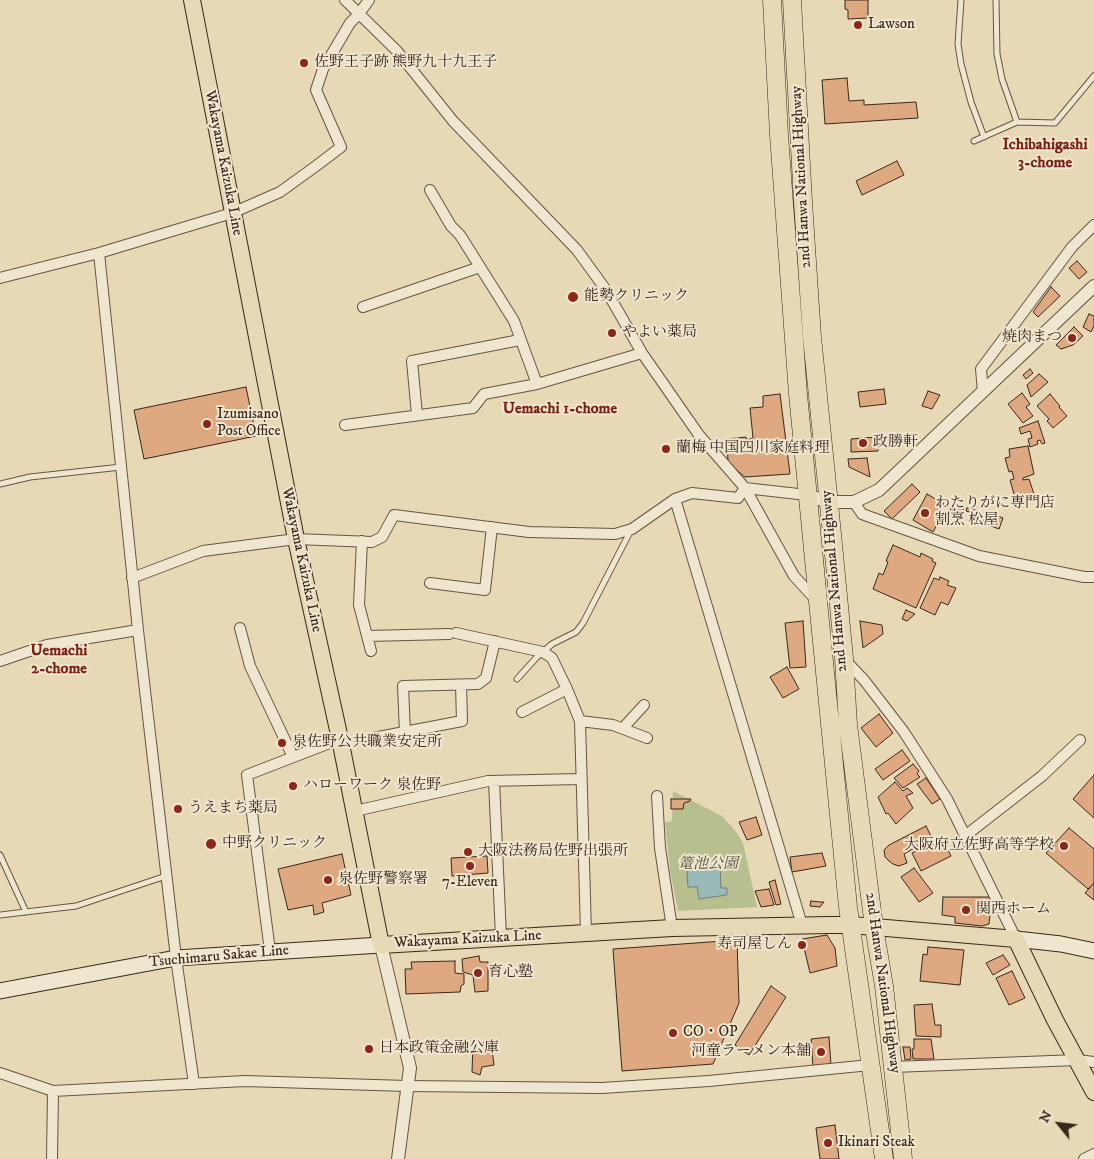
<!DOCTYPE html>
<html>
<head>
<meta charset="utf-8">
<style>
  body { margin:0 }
  #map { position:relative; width:1094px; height:1159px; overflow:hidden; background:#e7d9b5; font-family:"IM FELL DW Pica",serif }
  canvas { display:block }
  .north { position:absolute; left:1034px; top:1099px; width:50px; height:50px; -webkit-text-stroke:4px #efe6cf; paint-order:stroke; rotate:299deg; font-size:14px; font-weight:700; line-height:20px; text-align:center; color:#3a271d }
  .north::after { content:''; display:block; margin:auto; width:18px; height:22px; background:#3a271d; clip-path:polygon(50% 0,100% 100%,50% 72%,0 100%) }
</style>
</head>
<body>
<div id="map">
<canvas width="1094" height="1159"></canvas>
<div class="north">N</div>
</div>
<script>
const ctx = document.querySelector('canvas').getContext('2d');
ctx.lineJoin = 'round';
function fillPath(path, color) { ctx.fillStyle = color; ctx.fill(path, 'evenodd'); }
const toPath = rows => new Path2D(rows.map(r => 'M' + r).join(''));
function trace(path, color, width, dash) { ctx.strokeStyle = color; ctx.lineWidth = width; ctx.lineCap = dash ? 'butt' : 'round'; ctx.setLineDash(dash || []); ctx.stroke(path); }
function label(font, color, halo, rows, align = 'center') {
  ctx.font = font + ' "IM FELL DW Pica","Noto Serif JP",serif'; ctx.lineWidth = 4; ctx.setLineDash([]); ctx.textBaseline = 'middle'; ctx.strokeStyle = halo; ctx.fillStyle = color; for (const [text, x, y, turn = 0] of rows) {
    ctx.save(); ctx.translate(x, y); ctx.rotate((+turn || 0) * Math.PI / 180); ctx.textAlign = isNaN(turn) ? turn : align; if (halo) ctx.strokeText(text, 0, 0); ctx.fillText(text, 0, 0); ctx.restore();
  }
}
const green = toPath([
  [673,791,722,816,737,833,743,843,757,907,678,911,670,870,665,823,672,821]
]);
const water = toPath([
  [710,858,711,867,720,866,721,888,727,888,727,895,699,899,697,887,688,887,686,860,710,858]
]);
const building = toPath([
  [845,0,868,0,868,18,848,19,848,10,845,9,845,0],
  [847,78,849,101,864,100,864,105,916,102,918,118,825,124,822,80,847,78],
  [897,161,904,175,862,195,856,181,897,161],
  [1077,261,1087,272,1079,279,1069,268,1077,261],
  [1051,287,1060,296,1038,317,1033,312,1051,287],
  [1089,314,1094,316,1094,326,1091,332,1083,327,1089,314],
  [1074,327,1083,336,1073,345,1061,349,1056,345,1074,327],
  [1030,369,1033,373,1026,379,1023,375,1030,369],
  [1039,374,1048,382,1031,397,1027,385,1039,374],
  [246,387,256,436,144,459,134,410,246,387],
  [884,389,886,404,860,407,858,392,884,389],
  [928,391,940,395,932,409,922,406,928,391],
  [1022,393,1030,404,1026,407,1033,416,1023,423,1008,404,1022,393],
  [780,394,790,474,745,477,728,463,727,439,746,437,747,440,753,438,750,408,763,407,763,396,780,394],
  [1050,394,1060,406,1059,407,1067,416,1053,428,1047,421,1049,419,1037,406,1050,394],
  [1038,421,1045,443,1042,444,1040,440,1037,441,1038,444,1030,447,1028,439,1032,438,1030,431,1021,434,1019,428,1038,421],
  [877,437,877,442,880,442,880,446,878,446,878,451,851,452,851,439,877,437],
  [1028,446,1034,474,1023,478,1023,480,1029,479,1034,494,1016,501,1010,480,1014,479,1012,471,1009,472,1005,458,1010,457,1009,449,1028,446],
  [867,458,870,477,849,467,848,459,867,458],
  [912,484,920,492,892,519,884,511,912,484],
  [927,494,944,504,939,512,943,514,933,532,913,520,927,494],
  [1026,497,1028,503,1018,507,1016,501,1026,497],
  [960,506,964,507,962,513,958,512,960,506],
  [951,508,955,509,951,520,948,519,951,508],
  [967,508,979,511,978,514,966,511,967,508],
  [986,512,1003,518,999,529,983,523,986,512],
  [893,545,920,557,921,553,933,559,932,561,936,563,916,608,873,589,879,573,883,575,888,562,886,561,893,545],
  [940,577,949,581,947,585,956,588,948,605,941,602,935,615,920,608,934,578,939,580,940,577],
  [906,610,915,614,907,621,902,619,906,610],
  [803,621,806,667,790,668,785,623,803,621],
  [860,621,882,625,883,634,863,648,860,621],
  [787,667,799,689,783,698,770,677,787,667],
  [879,714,893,733,876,747,861,728,879,714],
  [902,750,910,761,883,780,875,769,902,750],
  [913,764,919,771,917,774,920,777,903,788,894,778,913,764],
  [1094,775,1094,818,1073,799,1094,775],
  [926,778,940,799,932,804,917,784,926,778],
  [895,782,903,791,907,788,913,793,906,796,913,808,896,824,888,813,886,814,878,797,895,782],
  [671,799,691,799,690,801,684,803,683,809,671,809,671,799],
  [756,817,762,835,747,840,739,822,756,817],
  [926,826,932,838,904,854,907,863,899,866,893,864,889,861,885,857,884,850,889,845,926,826],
  [1069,828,1094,849,1094,883,1088,889,1046,853,1069,828],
  [942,838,951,856,921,871,912,853,942,838],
  [822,853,826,866,792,872,790,857,822,853],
  [342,854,351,895,322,903,324,912,314,915,313,905,288,910,278,869,342,854],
  [487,856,488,873,452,876,451,858,487,856],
  [914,868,933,893,919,902,901,877,914,868],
  [775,880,781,904,776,905,769,882,775,880],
  [1094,883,1094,900,1085,893,1094,883],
  [769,889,774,905,761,907,755,891,769,889],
  [943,897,989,897,991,905,989,924,982,926,955,923,955,917,942,915,943,897],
  [811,901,820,902,824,902,820,907,810,906,811,901],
  [827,935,835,948,837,966,810,973,802,939,827,935],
  [737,940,739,1003,713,1064,622,1071,613,949,737,940],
  [928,947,964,950,960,985,920,981,923,954,927,955,928,947],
  [1003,955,1010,965,993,975,986,963,1003,955],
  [479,956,480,962,488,962,488,991,475,992,473,975,463,972,462,959,479,956],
  [455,961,455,973,464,974,464,984,461,986,460,992,406,994,405,969,412,969,411,962,455,961],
  [1012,971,1025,998,1009,1005,996,978,1012,971],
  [771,986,786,997,749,1055,735,1045,771,986],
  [932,1004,935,1025,941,1025,941,1037,916,1036,914,1005,932,1004],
  [829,1037,831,1065,813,1067,811,1039,829,1037],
  [914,1039,931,1039,934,1059,913,1059,912,1049,914,1049,914,1039],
  [491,1042,494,1065,482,1067,480,1075,472,1072,473,1044,491,1042],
  [903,1047,910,1047,911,1059,905,1060,903,1047],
  [835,1125,839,1159,820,1159,816,1128,835,1125]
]);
const service = toPath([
  [961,0,958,44,961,64,971,102,984,137],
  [996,0,997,54,1002,79,1017,122],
  [974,141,1017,122,1055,123,1094,76],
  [0,484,30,477,121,467],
  [517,679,537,657,552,644,576,632,583,623,631,530],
  [0,855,26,912],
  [0,915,76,906,166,876]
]);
const minor = toPath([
  [345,0,397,51,453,121,577,250,606,290,642,353,699,435,745,488,807,495],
  [430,190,451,226,460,235,514,321,537,384],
  [99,253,138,630,176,958,194,1084],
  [0,278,99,253,232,213,280,192,316,166,341,147,316,90,323,69,350,23,358,15,369,0],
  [363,307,480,267],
  [983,391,981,369,1072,247,1094,225],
  [417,415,412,361,520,340],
  [345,425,473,408,484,394,537,384,642,353],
  [675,499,802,925],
  [854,502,862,514,979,556,1084,577,1094,577],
  [362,541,359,605,371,651],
  [132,578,203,551,296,539,372,542,382,537,394,515,529,532,615,534,632,529,675,499,692,493,738,498,745,488,794,576,817,601],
  [430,583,485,590,492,527],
  [240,628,250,666,293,757],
  [456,633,543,652,552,658,567,689],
  [367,636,449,634],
  [844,659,864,680,904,732,947,799,1016,939],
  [0,661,47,645,138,630],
  [522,712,567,689,580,721,586,933],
  [580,721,613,725,647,738],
  [623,728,644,705],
  [405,733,403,686,478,684,486,678,495,641],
  [373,738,462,721,461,685],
  [494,781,501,937],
  [657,796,660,848,672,928],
  [355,811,488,781,580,779],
  [965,836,1042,776,1080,740],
  [270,951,247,775,340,739],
  [893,1067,1078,1060,1094,1062],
  [0,1073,53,1091,245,1081,407,1086,602,1088,709,1081,870,1065],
  [52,1159,53,1091],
  [1084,1159,1094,1154]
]);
const tertiary = toPath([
  [807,495,828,502,854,502,879,490,1094,286],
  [381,945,410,1068,398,1159]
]);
const secondary = toPath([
  [1016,939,1061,944,1094,951],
  [0,991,176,958,381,945]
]);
const primary = toPath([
  [192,0,296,539,340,739,381,945,672,928,829,925,851,925,1016,939,1055,1020,1094,1092]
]);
const trunk = toPath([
  [772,0,779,135,798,394,818,601,848,907,884,1159],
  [792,0,803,202,812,337,832,534,844,658,848,725,874,927,884,986,903,1159]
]);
const markers = [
  [858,25,5,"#8f2418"],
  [304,63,5,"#8f2418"],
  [573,297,6,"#8f2418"],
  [612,333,5,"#8f2418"],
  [1072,338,5,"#8f2418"],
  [207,424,5,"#8f2418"],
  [863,443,5,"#8f2418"],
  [666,449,5,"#8f2418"],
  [925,513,5,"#8f2418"],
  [282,743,5,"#8f2418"],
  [293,786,5,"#8f2418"],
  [178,809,5,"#8f2418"],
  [211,844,6,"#8f2418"],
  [1064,846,5,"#8f2418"],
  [468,852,5,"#8f2418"],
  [470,866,5,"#8f2418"],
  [328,880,5,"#8f2418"],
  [966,910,5,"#8f2418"],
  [802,945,5,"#8f2418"],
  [478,973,5,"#8f2418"],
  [673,1033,5,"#8f2418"],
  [369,1049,5,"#8f2418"],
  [821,1052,5,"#8f2418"],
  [828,1143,5,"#8f2418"]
];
const poiNames = [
  ["Lawson",868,25],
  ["佐野王子跡 熊野九十九王子",314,63],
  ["能勢クリニック",584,297],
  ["やよい薬局",622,333],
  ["焼肉まつ",1062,338,"right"],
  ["Izumisano",217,415],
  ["Post Office",217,432],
  ["政勝軒",873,443],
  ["蘭梅 中国四川家庭料理",676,449],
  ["わたりがに専門店",935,504],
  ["割烹 松屋",935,521],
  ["泉佐野公共職業安定所",292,743],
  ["ハローワーク 泉佐野",303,786],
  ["うえまち薬局",188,809],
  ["中野クリニック",222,844],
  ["大阪府立佐野高等学校",1054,846,"right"],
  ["大阪法務局佐野出張所",478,852],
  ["泉佐野警察署",338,880],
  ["7-Eleven",470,883,"center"],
  ["関西ホーム",976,910],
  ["寿司屋しん",792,945,"right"],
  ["育心塾",488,973],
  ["CO・OP",683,1033],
  ["日本政策金融公庫",379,1049],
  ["河童ラーメン本舗",811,1052,"right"],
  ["Ikinari Steak",838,1143]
];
const streetNames = [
  ["Wakayama Kaizuka Line",223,163,79],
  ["2nd Hanwa National Highway",802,177,-93],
  ["Wakayama Kaizuka Line",301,560,78],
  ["2nd Hanwa National Highway",835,581,-95],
  ["Wakayama Kaizuka Line",468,940,-3],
  ["Tsuchimaru Sakae Line",219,957,-5],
  ["2nd Hanwa National Highway",882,983,82]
];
const parkNames = [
  ["篭池公園",708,865]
];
const neighbourhoodNames = [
  ["Ichibahigashi",1045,146],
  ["3-chome",1045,164],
  ["Uemachi 1-chome",560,410],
  ["Uemachi",59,652],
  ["2-chome",59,670]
];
fillPath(green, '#b6bf8d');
fillPath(water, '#99b9b6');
trace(water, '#737f79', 1);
fillPath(building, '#dea880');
trace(building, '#3a271d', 1);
trace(service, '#655443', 7);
trace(minor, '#655443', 12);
trace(tertiary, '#655443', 14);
trace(secondary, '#3a271d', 17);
trace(primary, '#3a271d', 18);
trace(trunk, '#3a271d', 19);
trace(service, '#efe6cf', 5);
trace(minor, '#efe6cf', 10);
trace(tertiary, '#efe6cf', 12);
trace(secondary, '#efe6cf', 15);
trace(primary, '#e7d9b5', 16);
trace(trunk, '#e7d9b5', 18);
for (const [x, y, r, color] of markers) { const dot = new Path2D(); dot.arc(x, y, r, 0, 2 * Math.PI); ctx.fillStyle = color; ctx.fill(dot); trace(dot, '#efe6cf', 2); }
label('15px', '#3a271d', '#efe6cf', poiNames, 'left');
label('15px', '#3a271d', '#efe6cf', streetNames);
label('italic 15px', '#594d39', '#efe6cf', parkNames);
label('bold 16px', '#7a1f14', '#efe6cf', neighbourhoodNames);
</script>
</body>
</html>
